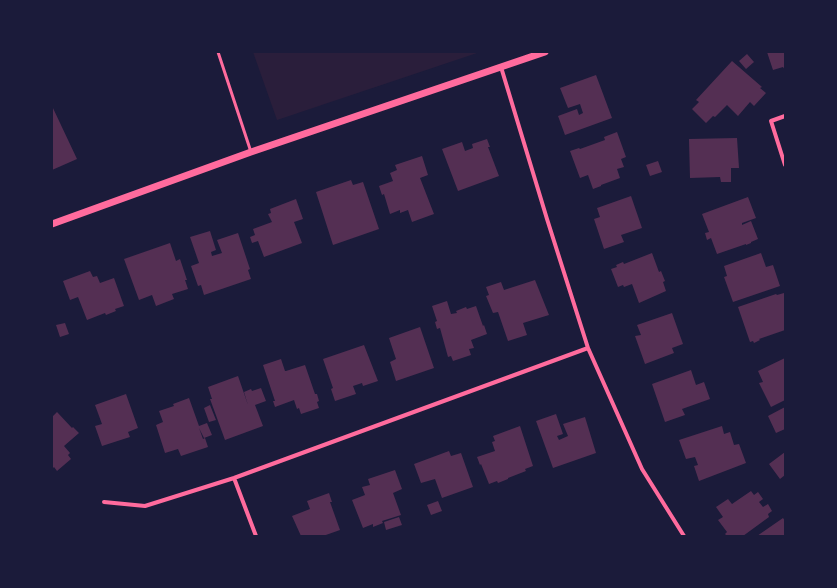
<!DOCTYPE html>
<html>
<head>
<meta charset="utf-8">
<style>
  body { margin:0 }
  #map { position:relative; width:837px; height:588px; overflow:hidden; background:#1b1b3a; font-family:Helvetica,sans-serif }
  canvas { display:block }
  .frame { position:absolute; inset:0; border:53px solid #1b1b3a; pointer-events:none }
</style>
</head>
<body>
<div id="map">
<canvas width="837" height="588"></canvas>
<div class="frame"></div>
</div>
<script>
const ctx = document.querySelector('canvas').getContext('2d');
ctx.lineJoin = 'round';
function fillPath(path, color) { ctx.fillStyle = color; ctx.fill(path, 'evenodd'); }
const toPath = rows => new Path2D(rows.map(r => 'M' + r).join(''));
function trace(path, color, width, dash) { ctx.strokeStyle = color; ctx.lineWidth = width; ctx.lineCap = dash ? 'butt' : 'round'; ctx.setLineDash(dash || []); ctx.stroke(path); }
const green = toPath([
  [253,52,480,52,277,120]
]);
const building = toPath([
  [767,52,785,52,785,70,783,67,773,70],
  [747,54,754,62,746,69,739,61],
  [732,61,762,87,760,88,766,93,754,106,750,102,738,116,727,105,715,117,713,116,706,123,692,109,699,102,696,100],
  [596,75,612,118,565,135,558,116,577,109,579,115,583,113,580,104,568,108,560,88],
  [52,106,77,159,52,170],
  [617,132,626,157,621,159,624,167,617,169,620,178,601,185,601,186,593,189,588,175,580,178,570,151,579,148,580,149,605,140,604,137],
  [737,138,739,168,731,168,731,182,721,182,720,177,690,178,689,139],
  [487,139,490,147,488,147,499,176,458,191,442,149,462,142,465,151,473,148,472,144],
  [422,156,428,175,420,178,434,214,412,222,408,210,400,213,400,210,390,214,384,194,382,195,379,186,393,181,390,173,397,170,395,165],
  [658,161,662,172,650,176,646,165],
  [351,180,353,185,363,182,379,229,333,245,316,192],
  [631,196,642,228,621,235,624,242,604,249,594,219,600,217,597,208],
  [748,197,756,218,742,223,742,225,751,221,758,239,751,242,751,243,746,245,746,244,717,254,711,238,707,240,705,233,709,232,702,214],
  [296,199,303,219,294,222,302,243,264,257,258,241,252,243,250,237,255,235,253,229,272,222,268,214,271,213,270,209],
  [210,231,216,250,211,252,212,256,222,253,217,240,238,233,250,269,248,270,251,279,204,295,201,285,198,286,191,266,199,263,190,237],
  [170,243,176,261,180,259,187,280,185,280,188,289,172,294,174,299,156,306,152,295,139,300,124,259],
  [652,253,659,272,661,271,665,281,663,282,666,291,639,303,632,284,624,287,623,285,618,287,611,269,617,267,616,265,623,262,624,264],
  [761,253,766,267,773,265,780,286,733,302,724,277,727,276,724,266],
  [90,271,93,277,97,276,100,283,114,278,124,306,115,309,116,311,106,315,105,313,87,320,78,297,70,300,63,281],
  [535,280,549,315,523,323,527,335,508,341,498,312,493,313,486,296,489,295,486,287,501,282,504,290],
  [784,293,785,297,785,330,759,339,760,340,754,343,753,341,750,342,738,307,776,294,777,295],
  [447,301,451,314,457,313,456,311,466,307,467,309,476,306,483,326,484,325,487,334,471,340,474,348,469,349,471,355,453,361,451,356,448,357,440,328,437,329,435,322,437,321,432,306],
  [672,313,683,344,672,348,674,353,645,364,635,336,641,335,637,325],
  [65,323,69,334,60,337,56,325],
  [420,327,434,368,396,381,390,362,396,359,389,338],
  [364,345,378,381,363,386,362,383,353,386,356,394,335,401,331,389,333,388,323,359],
  [785,358,785,400,771,407,759,383,763,382,758,371],
  [281,359,285,371,286,371,305,365,315,394,317,394,319,401,317,402,319,408,301,414,299,408,297,409,294,400,275,407,273,401,275,401,263,365],
  [691,370,696,385,704,382,710,399,682,409,685,415,665,422,652,384],
  [238,376,248,405,244,392,251,389,252,391,261,388,266,401,255,405,263,426,225,440,210,399,212,399,208,387],
  [126,394,138,428,128,432,130,437,102,446,95,426,102,424,95,405],
  [189,398,199,426,207,423,212,435,204,438,199,428,203,439,205,438,208,447,181,456,178,449,165,453,156,425,163,422,159,411,174,406,173,404],
  [210,405,216,420,209,422,204,408],
  [785,407,785,429,776,433,768,416],
  [57,412,72,428,73,427,79,433,64,446,70,453,68,455,71,459,57,471,54,467,52,469,52,417],
  [556,414,563,434,557,436,559,440,568,436,563,424,585,417,596,453,553,468,536,421],
  [520,426,533,466,525,469,526,471,508,478,508,479,498,483,497,481,489,484,481,464,480,465,477,457,495,451,492,442,495,441,493,436],
  [722,426,724,434,730,432,734,445,739,444,746,463,699,481,694,466,698,465,695,457,686,459,679,440],
  [449,451,451,456,461,453,473,487,442,498,435,479,421,483,414,464],
  [785,452,785,475,780,479,769,464],
  [395,470,402,489,393,493,401,515,382,521,383,523,373,527,373,524,363,528,352,500,365,495,362,487,370,485,368,479],
  [751,491,754,495,758,492,763,499,759,502,763,507,768,504,772,511,768,514,769,517,743,536,727,536,725,534,727,532,718,520,723,517,716,507,728,499,732,504],
  [329,493,332,502,330,502,340,530,323,536,301,536,292,516,310,509,307,501],
  [438,501,442,511,431,515,427,505],
  [399,517,402,525,386,530,384,522],
  [783,518,785,521,785,536,757,536]
]);
const service = toPath([
  [218,52,251,152]
]);
const minor = toPath([
  [501,67,547,219,588,348,642,469,684,536],
  [785,116,771,121,785,165],
  [234,478,256,536],
  [104,502,145,506,234,478,588,348]
]);
const tertiary = toPath([
  [52,224,251,152,545,52]
]);
fillPath(green, '#2a1e3b');
fillPath(building, '#542f53');
trace(service, '#ff6b9d', 3);
trace(minor, '#ff6b9d', 4);
trace(tertiary, '#ff6b9d', 7);
</script>
</body>
</html>
